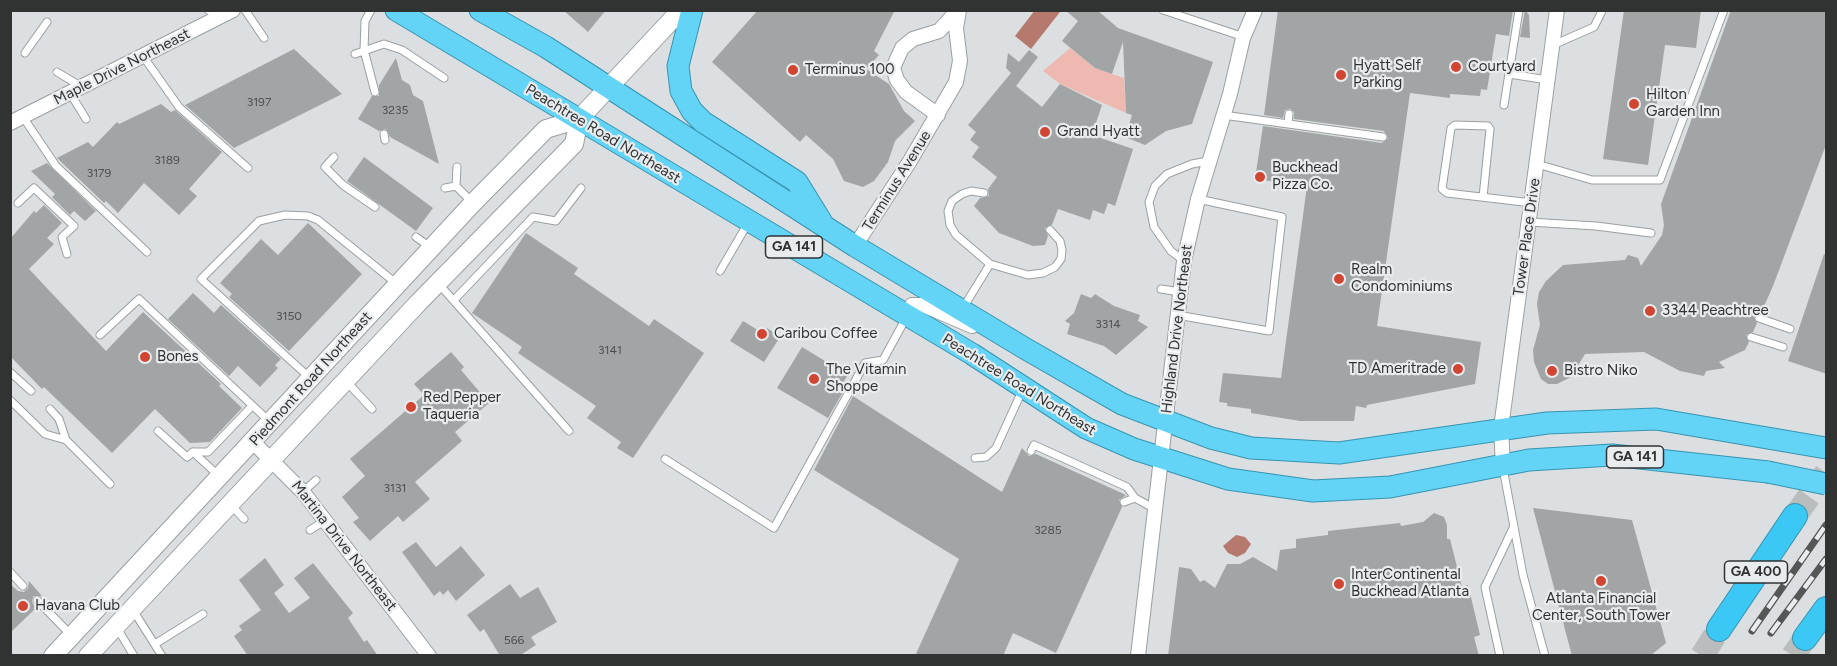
<!DOCTYPE html>
<html>
<head>
<meta charset="utf-8">
<style>
  body { margin:0 }
  #map { position:relative; width:1837px; height:666px; overflow:hidden; background:#dcdfe1; font-family:Figtree,sans-serif }
  canvas { display:block }
  .frame { position:absolute; inset:0; border:12px solid #313333; pointer-events:none }
</style>
</head>
<body>
<div id="map">
<canvas width="1837" height="666"></canvas>
<div class="frame"></div>
</div>
<script>
const ctx = document.querySelector('canvas').getContext('2d');
ctx.lineJoin = 'round';
function fillPath(path, color) { ctx.fillStyle = color; ctx.fill(path, 'evenodd'); }
const toPath = rows => new Path2D(rows.map(r => 'M' + r).join(''));
function trace(path, color, width, dash) { ctx.strokeStyle = color; ctx.lineWidth = width; ctx.lineCap = dash ? 'butt' : 'round'; ctx.setLineDash(dash || []); ctx.stroke(path); }
function label(font, color, halo, rows, align = 'center') {
  ctx.font = font + ' Figtree,sans-serif'; ctx.lineWidth = 4.5; ctx.setLineDash([]); ctx.textBaseline = 'middle'; ctx.strokeStyle = halo; ctx.fillStyle = color; for (const [text, x, y, turn = 0] of rows) {
    ctx.save(); ctx.translate(x, y); ctx.rotate((+turn || 0) * Math.PI / 180); ctx.textAlign = isNaN(turn) ? turn : align; if (halo) ctx.strokeText(text, 0, 0); ctx.fillText(text, 0, 0); ctx.restore();
  }
}
const green = toPath([
  [1070,48,1095,68,1124,78,1126,113,1060,84,1043,71]
]);
const water = toPath([
  [1035,10,1060,12,1031,49,1015,36],
  [1236,535,1245,537,1251,544,1245,553,1237,557,1228,553,1223,546]
]);
const building = toPath([
  [563,10,606,10,588,32],
  [758,10,895,10,874,51,879,55,866,69,889,84,904,111,915,121,895,141,888,162,874,181,863,187,844,181,833,159,806,135,800,142,712,62],
  [1065,10,1097,10,1118,28,1213,62,1192,124,1166,131,1145,145,1125,137,1132,115,1126,113,1123,42,1112,74,1095,68,1062,41,1078,21],
  [1278,10,1513,10,1509,36,1496,34,1487,90,1481,89,1480,96,1450,94,1450,98,1410,93,1377,326,1481,342,1475,384,1367,405,1366,408,1356,406,1354,421,1300,421,1251,413,1251,409,1227,406,1227,403,1219,402,1223,373,1281,378,1307,186,1255,179,1263,126,1382,143,1388,138,1384,131,1294,119,1294,112,1290,109,1285,110,1283,118,1264,115],
  [1525,10,1529,15,1530,38,1520,37],
  [1624,10,1701,10,1696,48,1665,45,1648,165,1603,159],
  [1731,10,1827,10,1827,142,1773,286,1761,313,1754,316,1757,323,1753,332,1746,335,1749,342,1745,350,1719,362,1725,368,1706,371,1704,376,1680,371,1644,352,1585,354,1571,377,1557,384,1548,384,1541,379,1534,362,1533,350,1540,325,1537,304,1539,292,1546,281,1563,265,1625,260,1628,255,1638,258,1641,266,1662,235,1664,225,1661,204],
  [294,49,342,94,234,148,185,105],
  [1029,50,1038,57,1016,86,1042,107,1060,84,1102,105,1092,135,1133,149,1115,206,1108,203,1104,214,1093,210,1090,220,1058,209,1052,225,1045,228,1048,236,1045,245,1033,246,999,233,974,206,980,198,989,196,988,189,997,177,972,157,979,147,970,140,976,132,968,125,1011,73,1006,68,1008,53,1019,62],
  [396,58,402,80,410,85,413,95,423,101,439,164,390,137,386,129,379,131,358,119,372,96,379,96,379,85],
  [161,104,171,112,175,110,222,152,189,189,197,196,179,215,144,183,118,213,106,201,104,203,57,158,88,142,93,147,117,122,119,124],
  [364,157,433,208,416,231,347,181],
  [47,163,96,211,85,221,74,211,70,215,52,197,55,194,31,171],
  [44,205,62,223,47,238,54,244,29,269,106,351,143,312,221,384,219,386,242,408,210,442,190,443,155,409,112,453,44,387,42,389,10,356,10,239,34,211,36,213],
  [308,223,362,274,289,351,229,297,232,294,220,283,261,239,278,255],
  [526,233,578,268,574,274,649,326,654,319,704,353,633,458,617,448,621,442,587,418,596,406,518,353,522,347,472,313],
  [1824,254,1827,255,1827,374,1788,361],
  [193,293,214,313,221,305,281,359,275,365,278,368,260,387,238,366,229,376,168,319],
  [1081,294,1091,298,1095,294,1114,306,1140,315,1138,321,1148,327,1116,355,1104,346,1067,334,1070,324,1065,321,1074,313],
  [743,321,764,334,767,328,780,337,764,362,730,341],
  [802,347,848,375,840,387,844,390,828,418,777,388],
  [451,352,464,367,461,370,489,403,455,432,462,441,415,482,430,499,403,522,398,516,370,541,353,522,359,518,342,497,365,476,350,459,424,395,414,384],
  [853,396,1002,492,1022,448,1029,456,1036,454,1126,495,1119,500,1122,507,1056,653,1013,633,1003,656,915,656,959,559,814,470],
  [1533,508,1632,520,1666,643,1650,656,1572,656],
  [1434,513,1444,517,1447,525,1447,539,1450,539,1462,587,1468,585,1480,635,1474,637,1479,656,1168,656,1179,567,1191,569,1200,582,1204,580,1215,588,1227,564,1240,564,1253,557,1277,571,1280,550,1296,548,1296,539,1328,535,1328,531,1400,523,1401,526,1423,522],
  [416,542,436,567,461,546,485,575,456,601,448,590,443,595,440,591,434,596,402,552],
  [265,558,284,585,274,593,289,613,310,598,294,578,313,563,353,613,348,618,364,642,367,640,378,656,248,656,234,636,242,630,239,626,261,610,239,580],
  [29,581,42,596,33,596,32,602,36,608,10,633,10,584,18,591,24,592,28,588],
  [510,584,520,598,538,587,557,622,531,637,536,645,519,656,500,656,484,629,480,632,467,615]
]);
const motorwayTunnel = toPath([
  [1795,516,1826,473],
  [1702,656,1719,629],
  [1793,656,1805,638]
]);
const service = toPath([
  [208,10,219,17],
  [245,10,264,38],
  [371,10,365,21,364,50,375,92],
  [1163,10,1244,37],
  [1553,45,1594,27,1602,11],
  [25,53,47,22],
  [355,54,384,44,402,50,444,78],
  [143,56,179,107,248,168],
  [57,72,82,87],
  [1509,74,1548,80],
  [70,93,86,119],
  [1504,105,1519,10],
  [1223,115,1383,137],
  [23,117,56,166,147,252],
  [1288,124,1289,114],
  [384,134,385,140],
  [334,157,325,167,343,185,375,207],
  [1537,164,1592,180,1660,180,1724,10],
  [456,186,457,167],
  [445,188,456,186,471,201],
  [984,193,971,191,962,194,952,201,948,211,950,225,956,235,990,264,1028,275,1043,273,1055,267,1061,259,1062,250,1060,241,1050,230],
  [1483,197,1490,129,1488,126,1455,125,1451,128,1442,189,1447,193,1532,203],
  [18,203,34,188,74,226,62,237,67,254],
  [1529,222,1596,226,1651,233],
  [416,237,430,247],
  [1184,261,1171,251,1154,227,1149,202,1155,186,1167,174,1192,164,1208,161],
  [720,271,748,223],
  [438,283,569,431],
  [1161,289,1180,292],
  [455,299,533,217,556,221,581,188],
  [963,308,990,264],
  [1177,315,1269,331,1282,217,1198,199],
  [1759,318,1790,329],
  [100,335,139,299,269,421],
  [1751,337,1783,347],
  [10,372,31,391],
  [310,378,201,279,259,221,285,215,308,216,318,220,397,284],
  [347,382,372,409],
  [10,400,45,434,66,440],
  [50,409,59,419,66,440,110,484],
  [158,431,187,457,193,452,219,476],
  [1031,451,1034,445,1127,487,1135,498,1155,509],
  [193,452,208,452,252,406],
  [975,458,986,457,996,448,1022,391],
  [665,459,774,528,865,363,883,360,906,318],
  [1503,468,1523,575,1545,656],
  [303,492,316,480],
  [1124,502,1135,498],
  [230,504,244,519],
  [310,530,326,520],
  [10,572,23,586],
  [37,600,71,635],
  [133,610,162,656],
  [117,628,134,656],
  [155,644,203,614],
  [1500,656,1485,587,1514,526]
]);
const minor = toPath([
  [938,115,906,92,897,80,893,68,902,48,913,39,939,31,958,10],
  [10,123,233,10],
  [855,246,910,161,956,82,960,61,956,28,959,10],
  [907,316,912,305,923,305,972,326],
  [253,442,303,492,429,656],
  [1503,465,1501,428,1557,10],
  [1138,656,1184,261,1198,199,1230,94,1243,38,1255,10]
]);
const secondary = toPath([
  [53,656,473,203,546,129,579,119,681,10],
  [88,656,419,302,574,144,579,119]
]);
const trunk = toPath([
  [396,10,972,354,1086,428,1134,449,1228,479,1313,491,1390,487,1529,460,1612,455,1768,472],
  [480,10,546,47,855,246,1026,349,1122,404,1211,438,1251,448,1339,453,1547,423,1656,419,1826,448],
  [692,10,678,66,681,91,692,111,703,122,797,182,821,221]
]);
const motorway = toPath([
  [1719,629,1795,516],
  [1805,638,1826,609]
]);
const rail = toPath([
  [1752,631,1826,525],
  [1771,633,1826,559]
]);
const trunkBridge = toPath([
  [1768,472,1826,484]
]);
const markers = [
  [1456,67,6,"#d14533"],
  [793,70,6,"#d14533"],
  [1341,75,6,"#d14533"],
  [1634,104,6,"#d14533"],
  [1045,132,6,"#d14533"],
  [1260,177,6,"#d14533"],
  [1339,279,6,"#d14533"],
  [1650,311,6,"#d14533"],
  [762,334,6,"#d14533"],
  [145,357,6,"#d14533"],
  [1458,369,6,"#d14533"],
  [1552,371,6,"#d14533"],
  [814,379,6,"#d14533"],
  [411,407,6,"#d14533"],
  [1601,581,6,"#d14533"],
  [1339,584,6,"#d14533"],
  [23,606,6,"#d14533"]
];
const numberNames = [
  ["3197",259,102],
  ["3235",395,110],
  ["3189",167,160],
  ["3179",99,173],
  ["3150",289,316],
  ["3314",1108,324],
  ["3141",610,350],
  ["3131",395,488],
  ["3285",1048,530],
  ["566",514,640]
];
const shields = [
  [794,247,57],
  [1635,457,57],
  [1756,572,63]
];
const shieldNames = [
  ["GA 141",794,247],
  ["GA 141",1635,457],
  ["GA 400",1756,572]
];
const poiNames = [
  ["Hyatt Self",1353,66],
  ["Parking",1353,83],
  ["Courtyard",1468,67],
  ["Terminus 100",805,70],
  ["Hilton",1646,95],
  ["Garden Inn",1646,112],
  ["Grand Hyatt",1057,132],
  ["Buckhead",1272,168],
  ["Pizza Co.",1272,185],
  ["Realm",1351,270],
  ["Condominiums",1351,287],
  ["3344 Peachtree",1662,311],
  ["Caribou Coffee",774,334],
  ["Bones",157,357],
  ["TD Ameritrade",1446,369,"right"],
  ["The Vitamin",826,370],
  ["Shoppe",826,387],
  ["Bistro Niko",1564,371],
  ["Red Pepper",423,398],
  ["Taqueria",423,415],
  ["InterContinental",1351,575],
  ["Buckhead Atlanta",1351,592],
  ["Atlanta Financial",1601,599,"center"],
  ["Center, South Tower",1601,616,"center"],
  ["Havana Club",35,606]
];
const streetNames = [
  ["Maple Drive Northeast",122,67,-27],
  ["Peachtree Road Northeast",603,134,31],
  ["Terminus Avenue",897,181,-58],
  ["Tower Place Drive",1527,237,-82],
  ["Highland Drive Northeast",1177,329,-83],
  ["Piedmont Road Northeast",311,379,-48],
  ["Peachtree Road Northeast",1019,385,32],
  ["Martina Drive Northeast",344,546,52]
];
fillPath(green, '#eeb9b0');
fillPath(water, '#b6796e');
fillPath(building, '#a1a5a6');
trace(motorwayTunnel, '#babdbe', 24, [24, 12]);
trace(service, '#9b9fa0', 9);
trace(minor, '#9b9fa0', 16);
trace(secondary, '#9b9fa0', 20);
trace(trunk, '#3894b0', 23);
trace(motorway, '#3894b0', 26);
trace(service, '#fff', 7);
trace(minor, '#fff', 14);
trace(secondary, '#fff', 18);
trace(trunk, '#63d3f6', 21);
trace(motorway, '#3cc8f4', 24);
trace(rail, '#555757', 7);
trace(rail, '#e9ecee', 4.5, [14]);
trace(trunkBridge, '#3894b0', 23, []);
trace(trunkBridge, '#63d3f6', 21);
for (const [x, y, r, color] of markers) { const dot = new Path2D(); dot.arc(x, y, r, 0, 2 * Math.PI); ctx.fillStyle = color; ctx.fill(dot); trace(dot, '#e9ecee', 2); }
label('12px', '#4d5050', null, numberNames);
for (const [x, y, w] of shields) { const box = new Path2D(); box.roundRect(x - w / 2, y - 11, w, 22, 4.5); ctx.fillStyle = '#e9ecee'; ctx.fill(box); trace(box, '#313333', 1.5); }
label('bold 14px', '#313333', null, shieldNames);
label('15px', '#313333', '#e9ecee', poiNames, 'left');
label('15px', '#313333', '#e9ecee', streetNames);
</script>
</body>
</html>
